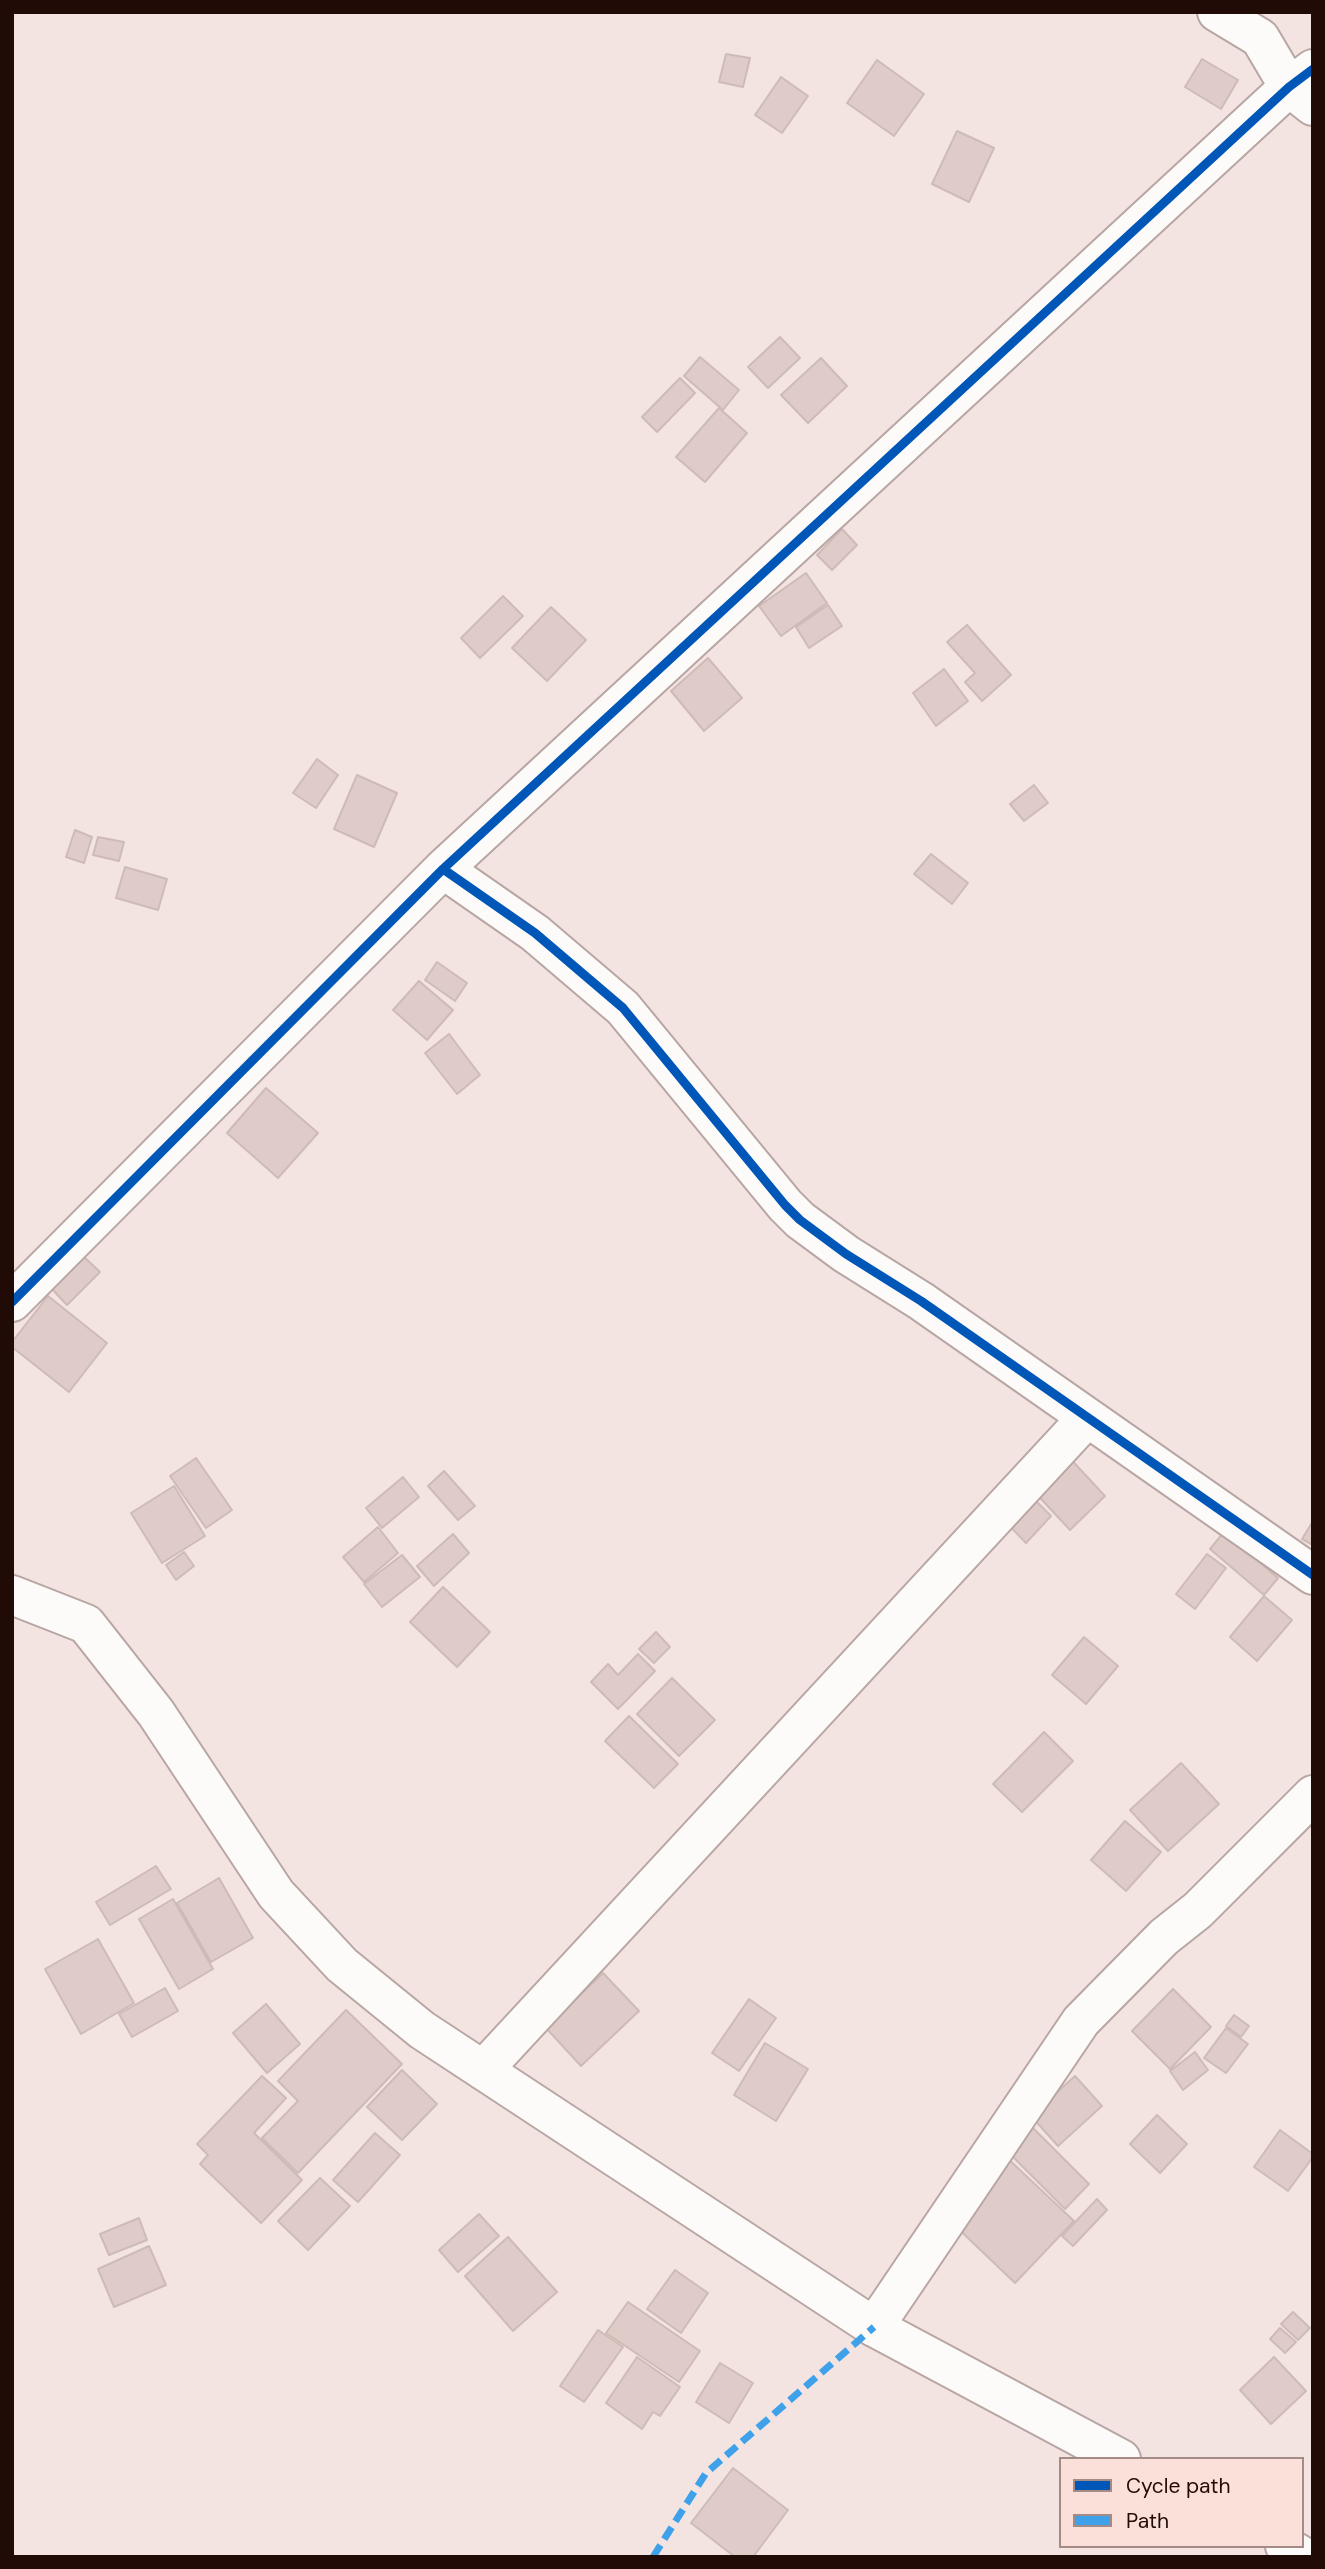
<!DOCTYPE html>
<html>
<head>
<meta charset="utf-8">
<style>
  body { margin:0 }
  #map { position:relative; width:1325px; height:2569px; overflow:hidden; background:#f3e4e1; font-family:"DM Sans",sans-serif }
  canvas { display:block }
  .frame { position:absolute; inset:0; border:14px solid #210b07; pointer-events:none }
  .legend { position:absolute; left:1059px; top:2457px; width:245px; height:91px; box-sizing:border-box; background:#fbe0d9; border:2px solid #a48b85; margin:0; padding:9px 12px; list-style:none; font-size:21px; color:#210b07 }
  .legend li { display:flex; align-items:center; gap:14px; height:35px }
  .legend b { width:35px; border:2px solid #a48b85 }
</style>
</head>
<body>
<div id="map">
<canvas width="1325" height="2569"></canvas>
<div class="frame"></div>
<ul class="legend">
<li><b style="height:9px;background:#0057b8"></b>Cycle path</li>
<li><b style="height:9px;background:#3ea1e9"></b>Path</li>
</ul>
</div>
<script>
const ctx = document.querySelector('canvas').getContext('2d');
ctx.lineJoin = 'round';
function fillPath(path, color) { ctx.fillStyle = color; ctx.fill(path, 'evenodd'); }
const toPath = rows => new Path2D(rows.map(r => 'M' + r).join(''));
function trace(path, color, width, dash) { ctx.strokeStyle = color; ctx.lineWidth = width; ctx.lineCap = dash ? 'butt' : 'round'; ctx.setLineDash(dash || []); ctx.stroke(path); }
const building = toPath([
  [726,54,750,58,743,87,719,82,726,54],
  [1202,59,1238,80,1221,109,1185,87,1202,59],
  [877,60,924,94,894,136,847,103,877,60],
  [781,77,808,96,782,133,755,115,781,77],
  [957,131,994,148,969,202,932,184,957,131],
  [780,337,800,358,768,388,748,367,780,337],
  [700,357,739,390,723,410,684,376,700,357],
  [821,358,847,386,808,423,781,395,821,358],
  [680,378,695,393,657,432,642,417,680,378],
  [719,408,747,433,705,482,676,457,719,408],
  [842,529,857,545,832,570,817,555,842,529],
  [806,573,827,603,781,636,759,606,806,573],
  [503,596,523,616,480,658,461,638,503,596],
  [828,605,842,626,809,648,796,627,828,605],
  [551,607,586,640,547,681,512,648,551,607],
  [967,625,1011,675,982,701,965,682,975,673,947,642,967,625],
  [708,658,742,698,704,731,671,691,708,658],
  [944,669,968,701,936,726,913,693,944,669],
  [317,759,338,775,316,808,293,793,317,759],
  [357,775,397,793,374,847,334,829,357,775],
  [1034,785,1048,803,1024,821,1010,804,1034,785],
  [75,830,92,837,84,863,66,857,75,830],
  [98,837,124,842,119,861,93,855,98,837],
  [931,854,968,883,952,904,914,874,931,854],
  [125,867,167,879,158,910,116,898,125,867],
  [437,962,467,983,455,1001,425,980,437,962],
  [419,981,453,1010,427,1040,393,1010,419,981],
  [449,1034,480,1075,457,1094,425,1053,449,1034],
  [266,1088,318,1133,278,1178,227,1133,266,1088],
  [81,1254,100,1272,67,1305,49,1286,81,1254],
  [48,1296,107,1343,69,1392,12,1347,12,1342,48,1296],
  [1065,1453,1105,1496,1070,1530,1030,1487,1065,1453],
  [196,1458,232,1510,206,1528,170,1476,196,1458],
  [444,1471,475,1506,458,1520,428,1486,444,1471],
  [403,1477,419,1497,382,1528,366,1508,403,1477],
  [174,1486,205,1536,162,1563,131,1513,174,1486],
  [1029,1494,1051,1516,1026,1543,1004,1520,1029,1494],
  [1313,1521,1313,1545,1302,1539,1313,1521],
  [378,1527,398,1553,364,1582,343,1557,378,1527],
  [1224,1532,1278,1578,1264,1595,1210,1549,1224,1532],
  [453,1534,469,1553,434,1586,417,1566,453,1534],
  [184,1552,194,1566,176,1580,166,1565,184,1552],
  [1207,1554,1226,1568,1195,1609,1176,1594,1207,1554],
  [402,1555,420,1577,382,1607,364,1584,402,1555],
  [443,1587,490,1632,457,1667,410,1622,443,1587],
  [1264,1596,1292,1620,1257,1661,1230,1637,1264,1596],
  [656,1632,670,1647,654,1663,639,1649,656,1632],
  [1084,1637,1118,1666,1086,1704,1052,1675,1084,1637],
  [638,1654,655,1671,618,1709,591,1682,608,1664,618,1675,638,1654],
  [672,1678,715,1720,679,1756,637,1714,672,1678],
  [629,1716,678,1764,654,1788,605,1741,629,1716],
  [1044,1732,1073,1761,1022,1812,993,1784,1044,1732],
  [1181,1763,1219,1804,1168,1851,1130,1810,1181,1763],
  [1125,1821,1161,1852,1126,1891,1091,1860,1125,1821],
  [156,1866,171,1889,110,1925,96,1902,156,1866],
  [219,1878,253,1938,211,1962,177,1903,219,1878],
  [173,1899,213,1969,179,1989,139,1919,173,1899],
  [98,1939,134,2003,81,2034,45,1969,98,1939],
  [603,1973,639,2011,581,2066,546,2028,603,1973],
  [165,1988,178,2011,132,2037,119,2014,165,1988],
  [1173,1989,1211,2027,1170,2069,1132,2031,1173,1989],
  [749,1999,776,2018,739,2071,712,2053,749,1999],
  [266,2004,300,2044,267,2073,233,2033,266,2004],
  [346,2010,402,2064,298,2173,262,2138,298,2101,278,2081,346,2010],
  [1234,2015,1249,2026,1241,2037,1226,2026,1234,2015],
  [1226,2028,1248,2044,1226,2073,1204,2058,1226,2028],
  [765,2043,808,2069,776,2121,734,2095,765,2043],
  [1195,2052,1208,2070,1183,2090,1170,2071,1195,2052],
  [402,2070,437,2104,402,2140,367,2107,402,2070],
  [262,2076,286,2098,254,2133,302,2180,261,2223,200,2164,208,2155,197,2144,262,2076],
  [1075,2076,1102,2106,1058,2146,1031,2116,1075,2076],
  [1157,2115,1187,2144,1160,2173,1130,2144,1157,2115],
  [1028,2123,1089,2184,1065,2209,1004,2148,1028,2123],
  [1280,2130,1313,2154,1313,2157,1288,2191,1254,2167,1280,2130],
  [375,2133,400,2155,358,2202,333,2180,375,2133],
  [1005,2156,1074,2221,1015,2283,947,2218,1005,2156],
  [320,2178,350,2206,308,2250,278,2221,320,2178],
  [1097,2199,1107,2210,1073,2246,1062,2236,1097,2199],
  [479,2214,499,2236,458,2272,439,2250,479,2214],
  [139,2218,147,2240,109,2255,100,2234,139,2218],
  [508,2237,557,2292,513,2331,465,2276,508,2237],
  [149,2246,166,2285,114,2307,98,2269,149,2246],
  [675,2270,708,2293,681,2333,647,2309,675,2270],
  [628,2302,700,2351,679,2382,606,2333,628,2302],
  [1293,2312,1310,2328,1298,2340,1281,2324,1293,2312],
  [1280,2328,1296,2342,1285,2353,1270,2339,1280,2328],
  [598,2330,623,2347,584,2402,560,2386,598,2330],
  [637,2357,680,2387,660,2416,653,2412,642,2429,606,2403,637,2357],
  [1274,2357,1306,2391,1271,2424,1240,2390,1274,2357],
  [720,2363,753,2383,729,2423,696,2402,720,2363],
  [733,2468,788,2510,753,2557,735,2557,691,2523,733,2468]
]);
const minor = toPath([
  [1217,12,1260,38,1289,87,1313,106],
  [443,869,535,933,623,1008,785,1205,800,1220,846,1254,921,1301,1313,1575],
  [12,1302,443,869,1289,87,1313,69],
  [483,2070,1086,1419],
  [874,2327,1081,2021,1164,1937,1198,1910,1313,1795]
]);
const major = toPath([
  [12,1595,86,1624,156,1713,276,1894,342,1965,422,2030,874,2327,1121,2459],
  [1285,2546,1304,2557]
]);
const quiet = toPath([
  [653,2557,706,2473,874,2327]
]);
const cycleway = toPath([
  [443,869,535,933,623,1008,785,1205,800,1220,846,1254,921,1301,1313,1575],
  [12,1302,443,869,1289,87,1313,69]
]);
fillPath(building, '#dfccc8');
trace(building, '#cebbb7', 2);
trace(minor, '#b8a6a2', 42);
trace(major, '#b8a6a2', 42);
trace(minor, '#fdfbfa', 38);
trace(major, '#fdfbfa', 38);
trace(quiet, '#3ea1e9', 7, [14, 7]);
trace(cycleway, '#0057b8', 9);
</script>
</body>
</html>
